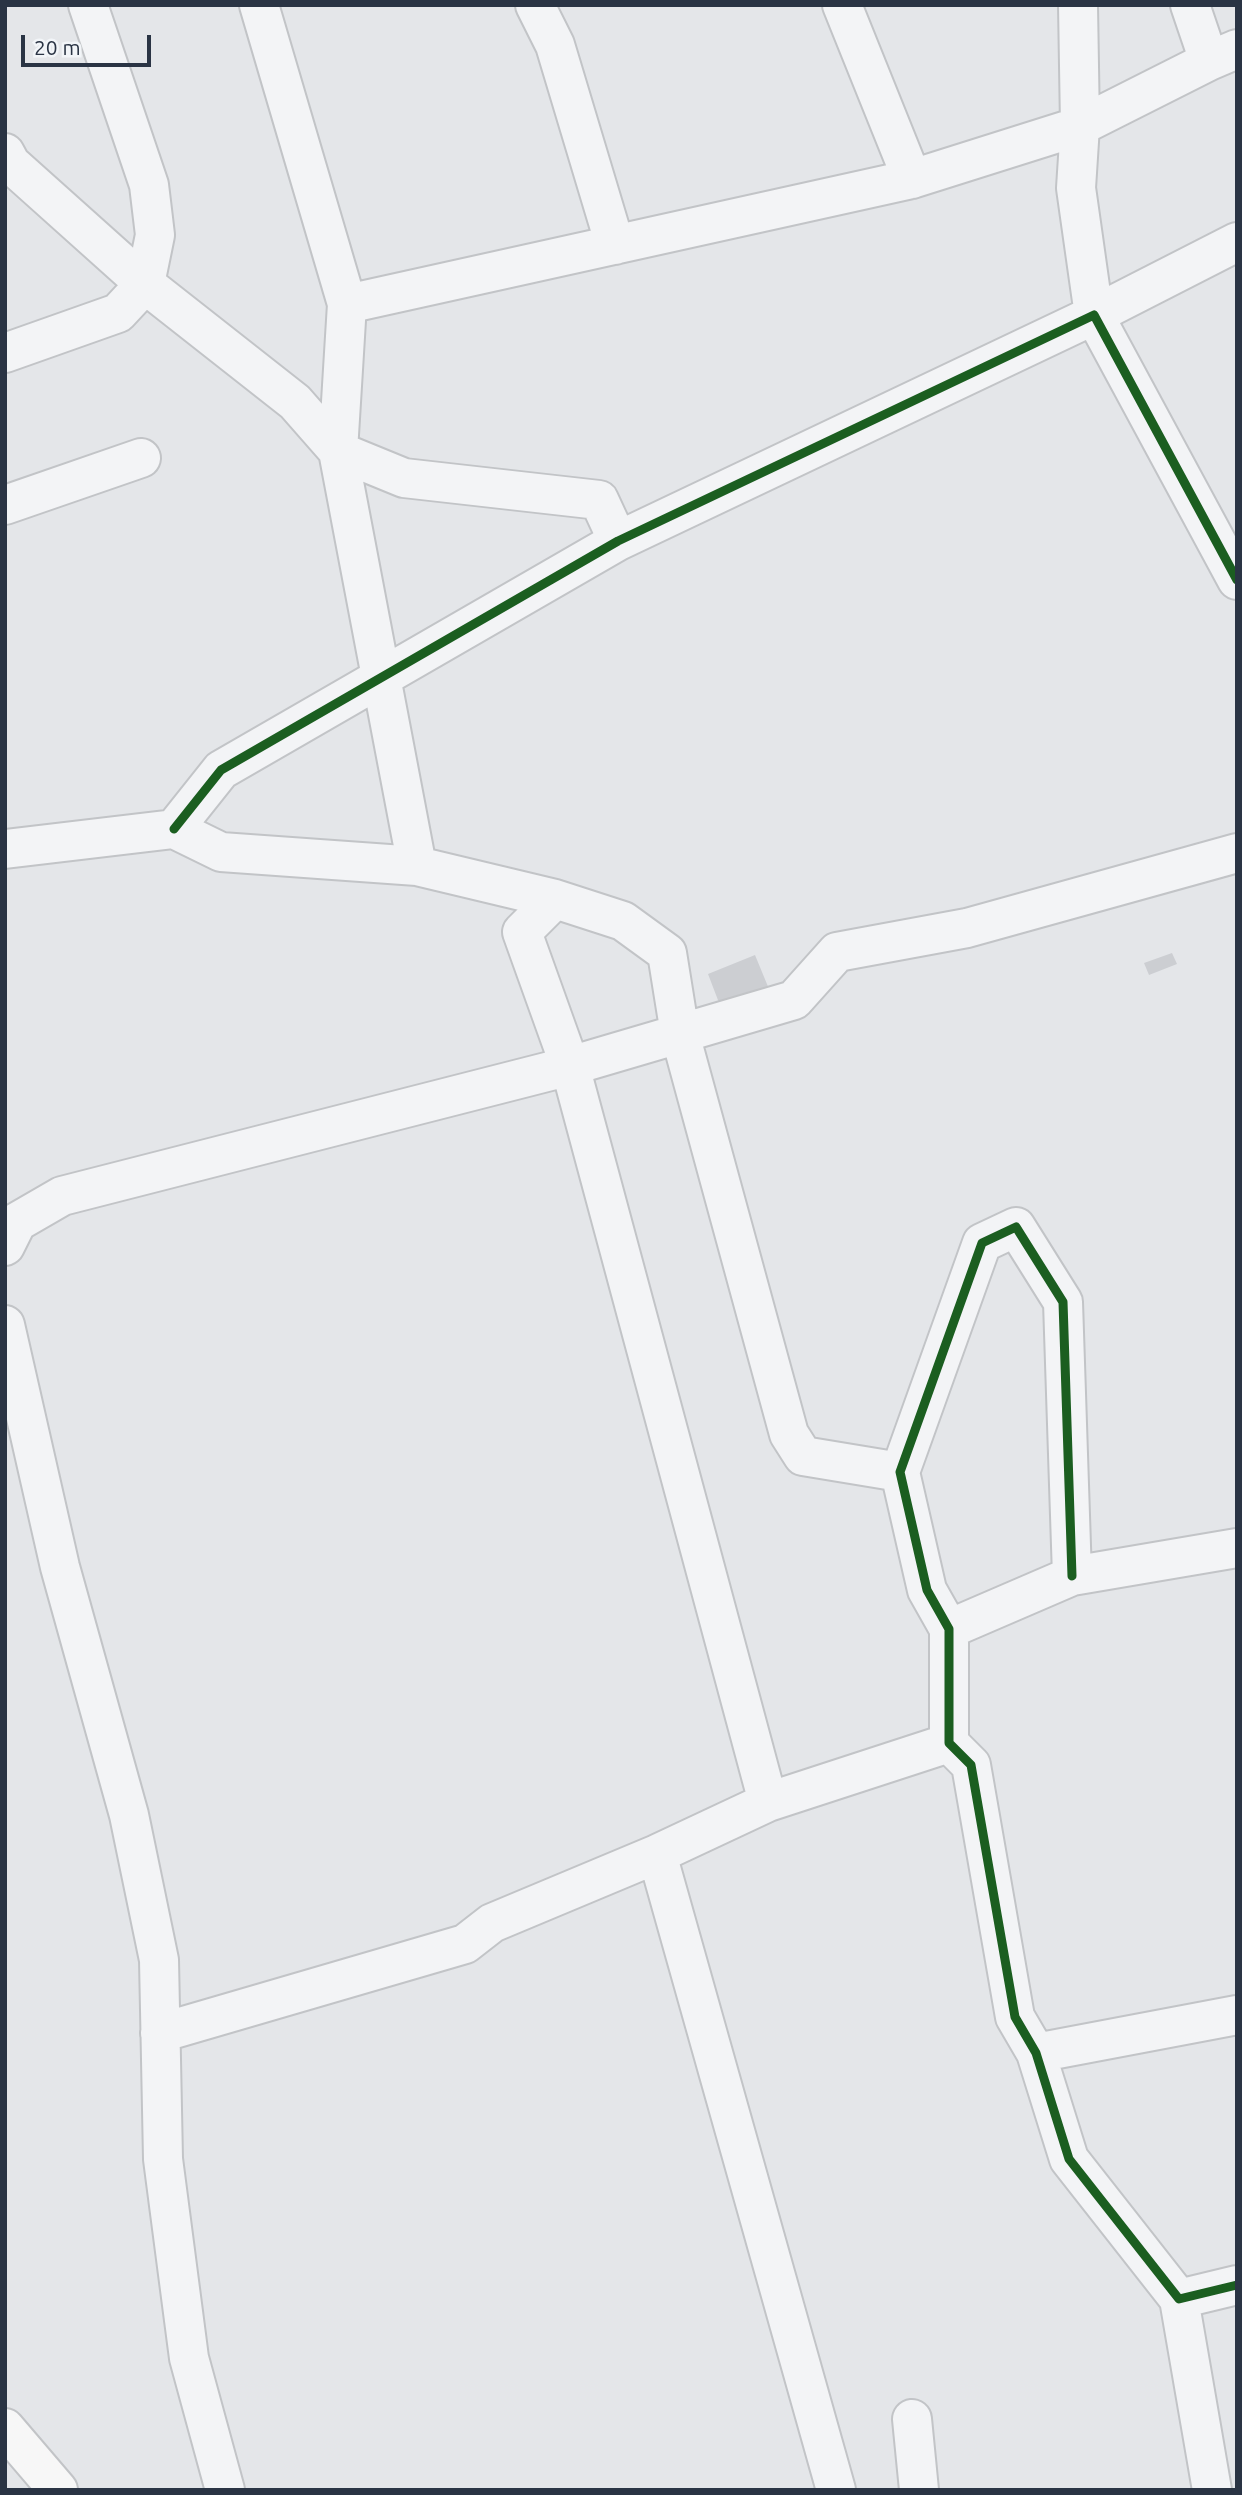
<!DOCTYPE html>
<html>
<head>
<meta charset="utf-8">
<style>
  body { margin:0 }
  #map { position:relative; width:1242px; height:2495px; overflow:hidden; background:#e4e6e9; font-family:Ubuntu,sans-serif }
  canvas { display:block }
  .frame { position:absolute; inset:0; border:7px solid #2a3444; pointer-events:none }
  .scale { position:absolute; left:21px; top:35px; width:130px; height:32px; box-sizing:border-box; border:4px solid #2a3444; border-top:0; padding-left:9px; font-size:21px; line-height:24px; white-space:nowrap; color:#2a3444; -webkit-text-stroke:5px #f2f5f8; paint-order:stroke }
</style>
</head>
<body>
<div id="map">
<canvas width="1242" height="2495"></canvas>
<div class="frame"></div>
<div class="scale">20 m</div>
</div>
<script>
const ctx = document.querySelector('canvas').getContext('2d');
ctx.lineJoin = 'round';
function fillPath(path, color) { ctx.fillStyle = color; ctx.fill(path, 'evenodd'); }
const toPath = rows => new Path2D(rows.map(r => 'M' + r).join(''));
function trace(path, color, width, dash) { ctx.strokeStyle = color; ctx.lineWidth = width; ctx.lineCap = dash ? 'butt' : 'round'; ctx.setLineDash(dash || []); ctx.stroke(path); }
const building = toPath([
  [1172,953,1177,964,1149,975,1144,963],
  [755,955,769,989,721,1008,708,974]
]);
const street = toPath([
  [259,5,347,304,338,451,417,866],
  [535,5,555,45,615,245],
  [842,5,912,179],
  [1078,5,1080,126,1076,188,1094,315,1237,242],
  [1190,5,1209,61,1237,49],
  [5,153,11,164,145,284,295,402,338,451,404,478,599,500,618,541],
  [347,304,912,179,1080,126,1209,61],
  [5,353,118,313,145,284,155,235,149,185,88,5],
  [5,505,141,458],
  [174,829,221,770,618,541,1094,315,1237,580],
  [5,849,174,829,221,852,417,866,555,899,623,921,667,953,680,1034,789,1434,803,1456,900,1472],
  [555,899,522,932,570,1066,768,1802],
  [5,1246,17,1222,62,1196,570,1066,794,1000,837,952,967,928,1237,853],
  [5,1325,60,1567,129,1815,159,1960,163,2159,189,2358,225,2490],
  [1072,1576,1063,1302,1016,1227,982,1243,900,1472,927,1590,949,1629,949,1743,971,1765,1015,2017,1036,2053,1069,2159,1179,2299,1237,2285],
  [949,1629,1072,1576,1237,1548],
  [657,1854,836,2490],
  [160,2033,465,1944,492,1923,657,1854,768,1802,949,1743],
  [1036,2053,1237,2015],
  [1179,2299,1212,2490],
  [912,2419,919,2490]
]);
const secondary = toPath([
  [5,2428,58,2490]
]);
const cycleway = toPath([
  [174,829,221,770,618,541,1094,315,1237,580],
  [1072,1576,1063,1302,1016,1227,982,1243,900,1472,927,1590,949,1629,949,1743,971,1765,1015,2017,1036,2053,1069,2159,1179,2299,1237,2285]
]);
fillPath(building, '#ccced2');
trace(street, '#c2c4c7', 42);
trace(secondary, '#c2c4c7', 42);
trace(street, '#f3f4f6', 38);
trace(secondary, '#f7f7f7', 38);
trace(cycleway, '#1b5e20', 9);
</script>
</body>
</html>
